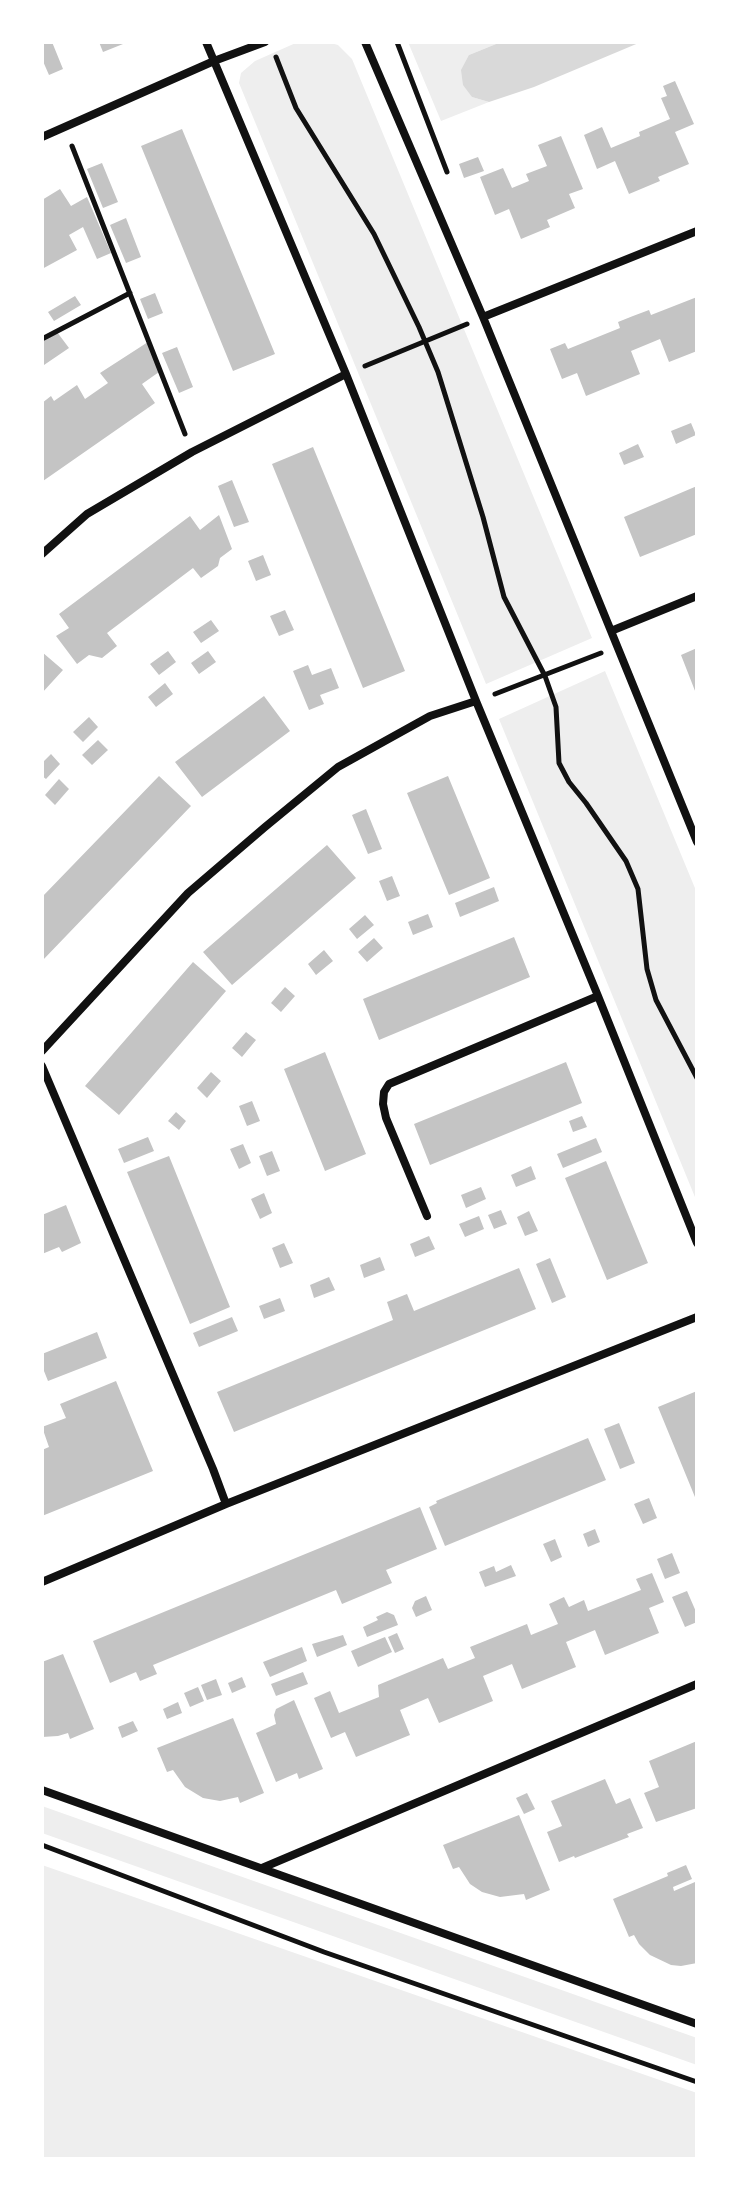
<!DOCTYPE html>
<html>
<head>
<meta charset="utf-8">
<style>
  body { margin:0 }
  #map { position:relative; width:739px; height:2201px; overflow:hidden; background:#fff; font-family:Lora,serif }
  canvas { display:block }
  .frame { position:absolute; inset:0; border:44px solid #fff; pointer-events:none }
</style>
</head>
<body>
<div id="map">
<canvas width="739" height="2201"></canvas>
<div class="frame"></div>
</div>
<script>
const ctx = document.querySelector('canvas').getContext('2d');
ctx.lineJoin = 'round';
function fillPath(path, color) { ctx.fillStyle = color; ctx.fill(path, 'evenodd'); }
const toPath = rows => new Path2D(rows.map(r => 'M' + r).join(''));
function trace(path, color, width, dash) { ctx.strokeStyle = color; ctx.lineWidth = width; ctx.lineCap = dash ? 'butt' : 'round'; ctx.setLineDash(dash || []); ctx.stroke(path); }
const green = toPath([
  [298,42,327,42,338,45,352,59,592,638,486,684,239,83,241,73,255,61],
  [408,42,501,42,469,55,472,97,489,102,441,121],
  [605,671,697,893,697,1202,499,719],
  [42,1806,697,2038,697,2065,42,1833],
  [42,1865,697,2093,697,2159,42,2159]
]);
const water = toPath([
  [501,42,641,42,534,87,489,102,472,97,463,85,461,70,469,55]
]);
const building = toPath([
  [42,42,52,42,63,69,49,75,42,59],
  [99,42,128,42,103,52],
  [675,81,694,124,675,132,689,164,658,177,660,181,629,194,615,161,597,169,584,135,602,127,611,148,640,136,639,132,670,119,661,98,667,96,663,86],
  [182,129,275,354,233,371,141,146],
  [561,136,583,189,569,194,575,208,547,220,550,227,521,239,509,209,495,215,480,177,503,168,512,188,529,181,526,174,547,166,538,145],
  [478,157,484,171,464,178,459,164],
  [102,163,118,202,103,208,87,169],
  [60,189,71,206,87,197,111,253,97,259,83,227,69,235,77,250,42,269,42,200],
  [126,218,141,257,126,263,110,225],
  [155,293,163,313,148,319,140,299],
  [75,296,81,305,54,321,48,312],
  [697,297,697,351,669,362,660,339,631,351,640,374,586,396,577,373,562,379,550,349,565,343,568,349,620,328,618,322,633,316,649,310,651,315],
  [57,332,69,348,44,365,42,342],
  [148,342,159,372,142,384,155,403,43,481,42,403,51,396,54,401,77,385,85,399,108,383,100,373],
  [177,347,193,387,179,393,162,353],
  [691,423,696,435,676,444,671,431],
  [638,444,644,457,624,465,619,453],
  [313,447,405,671,363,688,272,464],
  [232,480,249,522,234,527,218,486],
  [697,486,697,534,640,557,624,517],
  [219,515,232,549,220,558,218,566,201,578,193,568,107,633,117,646,102,658,89,655,77,664,56,636,69,628,59,614,190,516,200,530],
  [263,555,271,575,256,581,248,561],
  [285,610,294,630,279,636,270,616],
  [211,620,219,631,201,643,193,632],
  [697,648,697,696,681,655],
  [168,651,176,662,159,675,150,664],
  [208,651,216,662,199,674,191,663],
  [42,652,63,670,42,693],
  [308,665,312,675,331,668,339,688,320,695,324,704,309,710,293,671],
  [165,683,173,694,156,707,148,697],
  [264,696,290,731,202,797,175,762],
  [89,717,98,727,83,742,73,732],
  [98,740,108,750,92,765,82,755],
  [51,754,60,764,46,779,42,776,42,763],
  [159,776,191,806,42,961,42,897],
  [448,776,490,878,449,895,407,793],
  [59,779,69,789,55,805,45,795],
  [366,809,382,849,368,854,352,815],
  [327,845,356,878,232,985,203,952],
  [392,876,400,896,387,901,379,881],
  [494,887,499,901,460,917,455,903],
  [428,914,433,927,413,935,408,922],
  [365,915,374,925,357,939,349,929],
  [514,937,530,977,379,1040,363,999],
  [374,938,383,948,367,962,358,952],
  [324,950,333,961,316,975,308,964],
  [193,962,226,991,119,1115,85,1086],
  [285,987,295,996,281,1012,271,1003],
  [246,1032,256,1040,242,1057,232,1048],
  [325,1052,366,1154,325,1171,284,1069],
  [566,1062,582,1103,430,1165,414,1124],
  [211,1072,221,1081,207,1098,197,1088],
  [252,1101,260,1121,247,1126,239,1106],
  [176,1112,186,1121,179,1130,168,1121],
  [582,1116,587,1127,573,1132,569,1121],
  [148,1137,154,1151,124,1163,118,1149],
  [596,1138,602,1152,563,1168,557,1154],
  [243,1144,251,1163,239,1169,230,1149],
  [272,1151,280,1171,267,1176,259,1156],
  [169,1156,230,1307,190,1324,127,1172],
  [606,1161,648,1263,607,1280,565,1178],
  [531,1166,536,1179,516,1187,511,1175],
  [481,1187,486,1199,466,1208,461,1195],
  [264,1193,272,1213,260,1219,251,1199],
  [66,1205,81,1243,62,1252,59,1247,42,1254,42,1215],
  [501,1210,507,1224,494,1229,488,1215],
  [529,1211,538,1231,525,1236,517,1217],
  [479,1216,484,1229,465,1237,459,1224],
  [429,1236,435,1249,415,1257,410,1244],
  [284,1243,293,1263,280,1268,272,1248],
  [380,1257,385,1270,364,1278,360,1265],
  [550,1258,566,1297,552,1303,536,1264],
  [519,1268,536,1309,234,1432,217,1392,393,1320,387,1302,407,1294,414,1311],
  [329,1277,335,1290,314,1298,310,1285],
  [280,1298,285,1311,264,1319,259,1306],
  [232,1317,238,1331,199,1347,193,1333],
  [97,1332,107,1358,48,1381,42,1366,42,1354],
  [116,1381,153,1471,42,1516,42,1450,49,1447,42,1427,66,1418,60,1404],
  [697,1391,697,1502,658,1407],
  [619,1423,635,1463,620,1469,604,1429],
  [588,1438,606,1480,445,1546,429,1507,437,1503,436,1501],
  [649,1498,657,1518,643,1524,634,1504],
  [420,1507,437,1549,386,1570,392,1583,342,1604,336,1590,153,1665,157,1674,140,1681,136,1672,110,1683,93,1641],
  [595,1529,600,1542,588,1547,583,1534],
  [555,1539,562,1557,551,1562,543,1544],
  [672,1553,680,1573,665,1579,657,1559],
  [511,1565,516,1576,485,1587,479,1572,494,1566,496,1572],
  [652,1573,664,1602,649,1608,659,1633,605,1655,595,1630,566,1642,576,1667,522,1689,512,1664,483,1676,493,1701,439,1723,428,1698,400,1710,410,1735,356,1757,345,1732,331,1738,314,1698,330,1691,339,1713,379,1697,378,1685,443,1658,448,1669,475,1658,470,1647,485,1641,527,1624,531,1635,558,1624,549,1604,564,1597,569,1607,584,1600,588,1611,641,1590,636,1579],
  [687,1591,697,1614,697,1622,685,1627,672,1597],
  [426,1596,432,1610,416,1617,412,1608,415,1601],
  [387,1612,394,1615,398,1625,367,1637,363,1627,378,1620,376,1617],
  [397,1633,404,1649,395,1653,388,1637],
  [343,1635,347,1645,317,1657,312,1644],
  [385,1637,392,1652,358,1667,351,1651],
  [302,1647,307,1661,270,1677,263,1662],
  [63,1654,94,1729,70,1739,68,1733,58,1736,42,1737,42,1662],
  [303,1672,308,1684,276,1696,271,1684],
  [242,1677,246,1687,232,1693,228,1683],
  [216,1679,222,1695,207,1700,201,1685],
  [198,1687,204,1701,190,1707,184,1693],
  [294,1700,323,1769,299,1779,297,1773,276,1782,256,1733,276,1724,274,1715,276,1709],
  [178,1702,182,1713,167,1719,163,1709],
  [233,1718,264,1793,240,1803,238,1797,220,1801,203,1798,185,1787,173,1770,167,1772,157,1748],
  [133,1721,138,1731,122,1738,118,1727],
  [697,1741,697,1808,656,1822,644,1793,659,1787,649,1761],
  [605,1779,616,1804,630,1798,643,1828,627,1834,629,1837,575,1858,574,1856,559,1862,547,1832,562,1826,551,1801],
  [527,1793,535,1809,524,1814,516,1798],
  [519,1815,550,1890,526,1900,524,1894,500,1897,482,1892,470,1884,459,1867,453,1869,443,1845],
  [686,1865,692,1879,673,1887,674,1891,695,1882,697,1888,697,1963,681,1966,671,1965,650,1955,639,1944,634,1935,629,1937,613,1899,668,1876,667,1873]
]);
const path = toPath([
  [397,42,447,172],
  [276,57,296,108,374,234,419,327,438,372,483,517,504,597,545,676,556,707,559,763,569,782,586,803,626,861,638,889,647,969,656,1000,697,1078],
  [72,146,185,434],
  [42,339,130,293],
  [365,366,467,324],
  [495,694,601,653],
  [42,1845,324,1952,697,2082]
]);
const minor = toPath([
  [206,42,346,374,476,701,598,996,697,1243],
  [365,42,483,317,697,842],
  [42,137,214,61,265,42],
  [483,317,697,231],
  [42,554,87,514,192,452,346,374],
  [611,631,697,596],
  [42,1051,188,893,265,827,338,767,430,716,476,701],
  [42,1066,213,1469,226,1504],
  [427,1216,386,1118,383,1104,384,1092,389,1084,598,996],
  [42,1582,226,1504,697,1317],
  [42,1790,697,2024],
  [262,1868,697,1684]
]);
fillPath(green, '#eee');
fillPath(water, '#d9d9d9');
fillPath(building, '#c4c4c4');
trace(path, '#111', 5);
trace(minor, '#111', 8);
</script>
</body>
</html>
